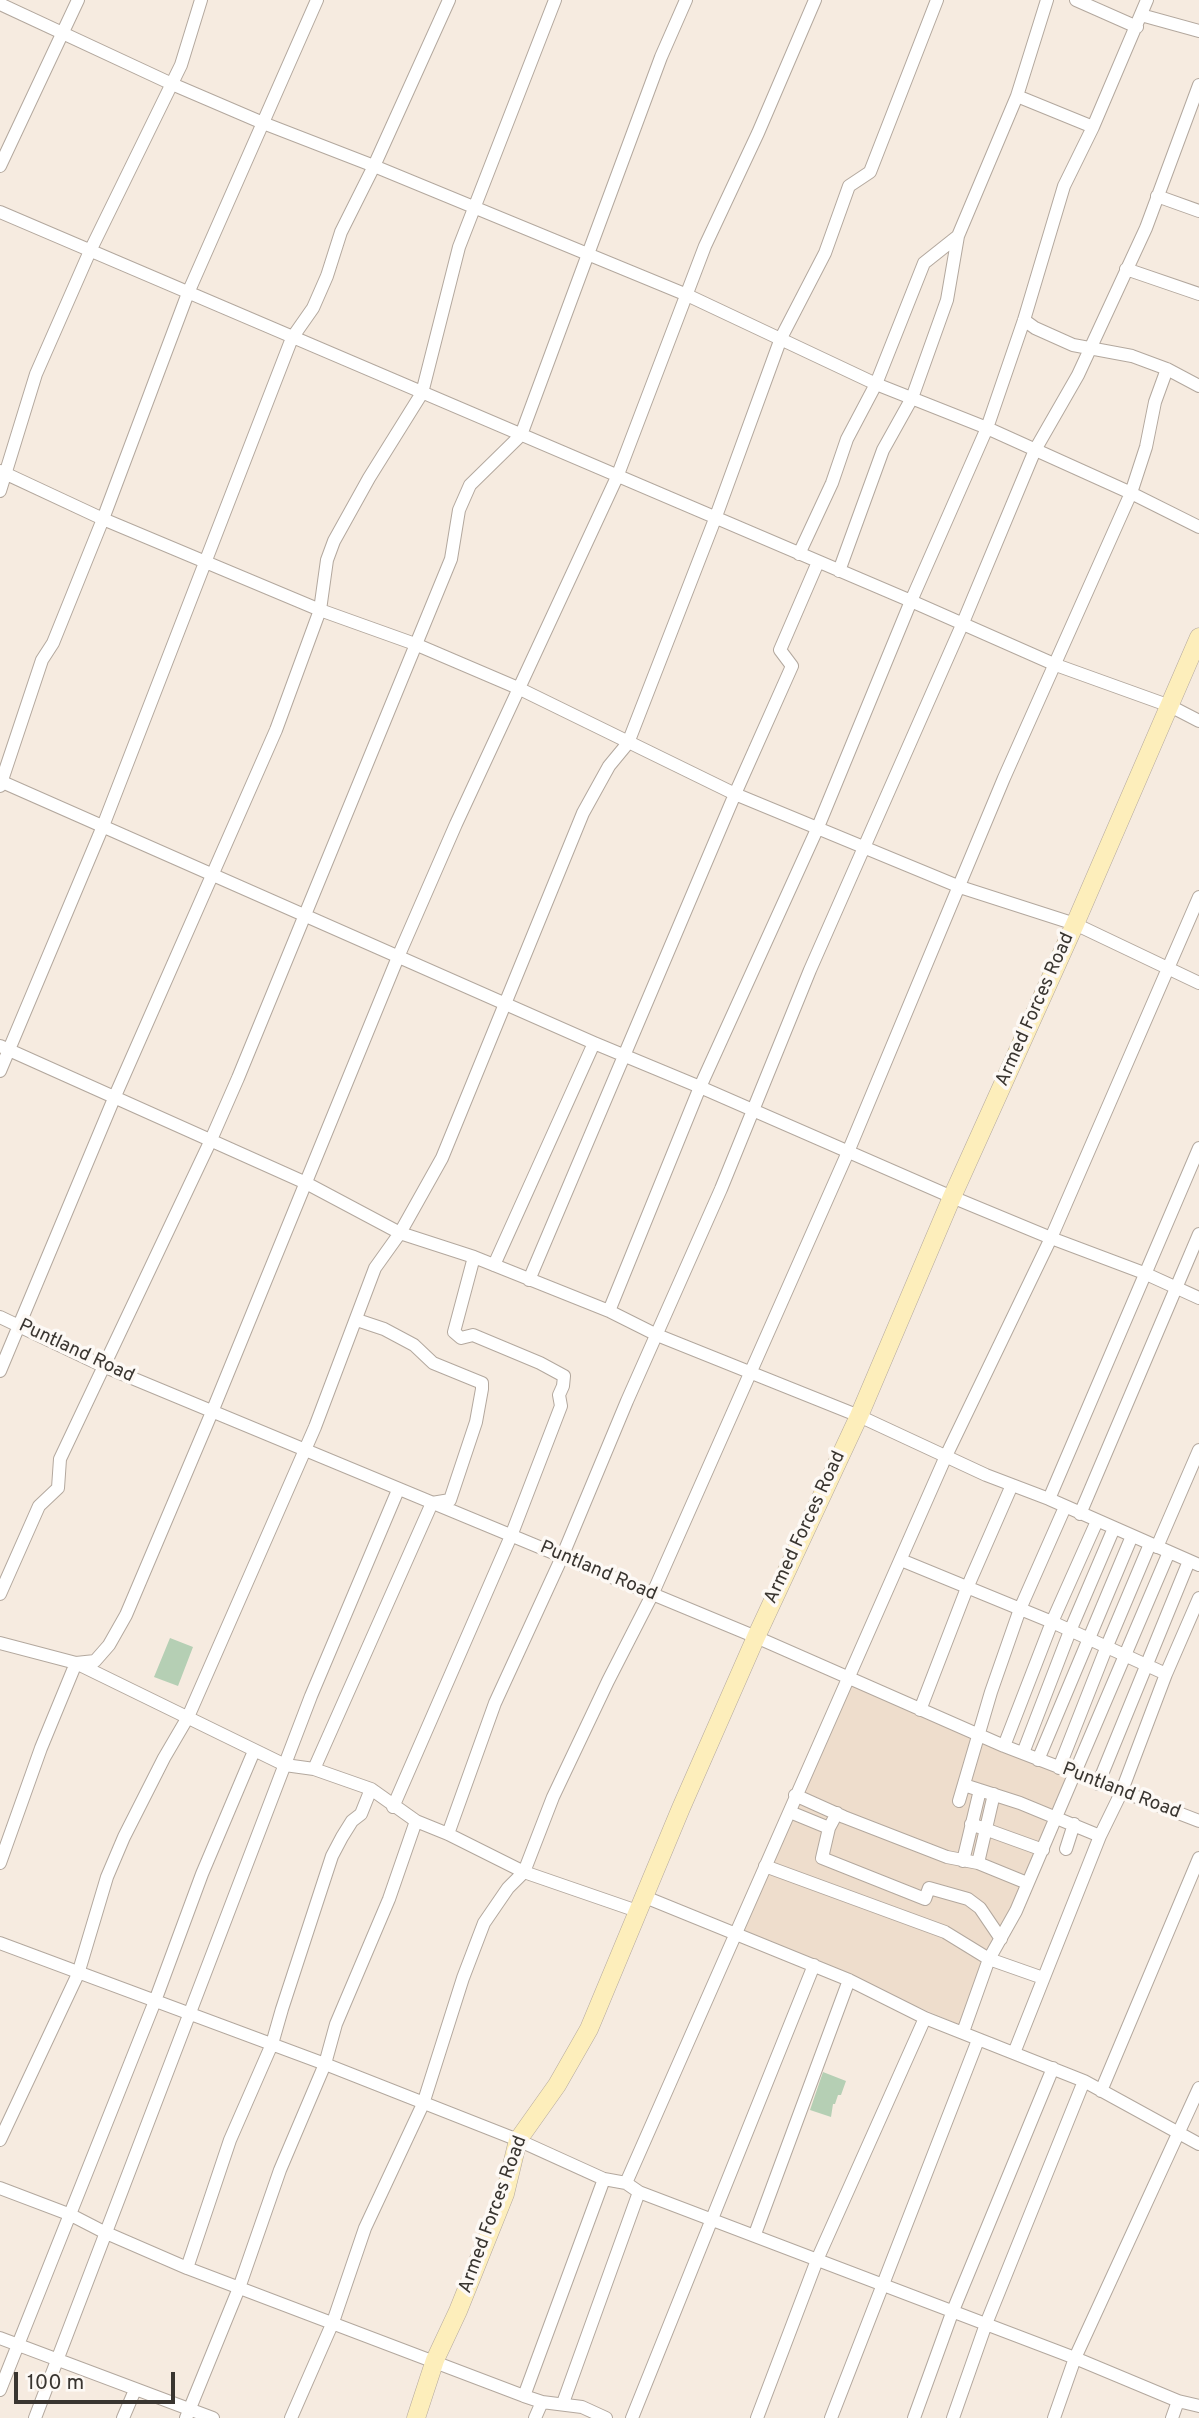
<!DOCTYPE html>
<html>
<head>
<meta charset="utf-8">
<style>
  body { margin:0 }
  #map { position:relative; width:1199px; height:2418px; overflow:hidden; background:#f6ebe0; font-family:Overpass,sans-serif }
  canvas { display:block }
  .scale { position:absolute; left:14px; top:2372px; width:161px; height:32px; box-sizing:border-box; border:4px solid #393530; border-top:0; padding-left:9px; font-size:21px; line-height:24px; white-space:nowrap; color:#393530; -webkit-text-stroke:5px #fdf9f5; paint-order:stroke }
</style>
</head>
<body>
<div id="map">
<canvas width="1199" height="2418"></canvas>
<div class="scale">100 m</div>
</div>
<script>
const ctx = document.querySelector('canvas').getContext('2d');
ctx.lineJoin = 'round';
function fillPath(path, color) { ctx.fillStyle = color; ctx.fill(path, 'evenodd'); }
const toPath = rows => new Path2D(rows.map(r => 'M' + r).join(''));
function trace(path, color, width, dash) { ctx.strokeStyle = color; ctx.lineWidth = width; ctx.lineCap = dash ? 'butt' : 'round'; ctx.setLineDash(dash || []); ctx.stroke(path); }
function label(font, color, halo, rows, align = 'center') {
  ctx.font = font + ' Overpass,sans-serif'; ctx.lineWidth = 7; ctx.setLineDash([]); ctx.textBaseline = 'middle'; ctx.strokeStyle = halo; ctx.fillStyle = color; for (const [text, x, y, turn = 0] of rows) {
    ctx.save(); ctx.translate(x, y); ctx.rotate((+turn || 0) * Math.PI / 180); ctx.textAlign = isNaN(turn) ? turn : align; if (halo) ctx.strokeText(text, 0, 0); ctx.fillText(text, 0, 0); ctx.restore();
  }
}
const built = toPath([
  [852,1684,1067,1778,960,2025,743,1932]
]);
const green = toPath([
  [170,1638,193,1647,178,1686,154,1677],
  [823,2072,846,2081,841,2095,838,2095,835,2104,833,2104,831,2117,810,2110]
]);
const street = toPath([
  [1076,0,1137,27],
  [0,4,172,84,263,123,374,166,687,295,876,384,987,428,1131,493,1199,527],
  [1141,15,1199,31],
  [1017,96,1093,127],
  [0,166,78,0],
  [1157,196,1199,211],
  [0,212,911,601,1056,665,1170,706,1199,721],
  [1126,269,1199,294],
  [1024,320,1035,328,1073,345,1132,356,1167,369,1199,386],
  [0,471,103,519,320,610,415,644,518,688,735,794,960,887,1075,924,1199,983],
  [0,491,36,374,90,251,181,65,201,0],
  [799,554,832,483,847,439,876,384,924,263,958,236,1017,96,1047,0],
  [839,571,883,450,912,398,947,300,958,236],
  [0,781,594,1043,700,1087,952,1197,1051,1238,1144,1273,1199,1298],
  [0,786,42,660,53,643,103,519,188,293,317,0],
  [0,1046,306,1183,400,1233,474,1257,609,1311,657,1335,859,1416,986,1475,1049,1499,1199,1565],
  [0,1071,103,826,292,338,313,308,327,276,341,232,374,166,449,0],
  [494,1265,594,1043],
  [529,1280,735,794,792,666,780,650,818,562],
  [609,1311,700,1087,818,827,911,601,987,428,1024,320,1064,186,1093,127,1147,0],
  [0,1317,103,1366,756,1637,1004,1746,1199,1821],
  [0,1371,115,1096,276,730,320,610,327,560,334,541,369,478,422,393,459,247,555,0],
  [1049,1499,1199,1148],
  [1080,1514,1199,1234],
  [1157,1547,1199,1450],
  [901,1560,1052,1622,1166,1674],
  [0,1594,39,1506,58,1488,60,1459,210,1142,238,1078,451,559,459,510,470,485,521,435,661,57,686,0],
  [0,1643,76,1663,285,1765,314,1769,371,1789,416,1821,448,1834,524,1872,640,1912],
  [920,1710,967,1588,1012,1485],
  [1004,1746,1052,1622,1097,1521],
  [1023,1753,1070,1631,1114,1528],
  [1038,1760,1132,1536],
  [1059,1768,1107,1646,1150,1544],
  [314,1769,432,1503,450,1500,476,1422,482,1389,482,1383,433,1363,414,1345,384,1329,357,1320],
  [1098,1784,1189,1561],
  [964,1785,1020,1803,1100,1836],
  [795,1795,844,1817,947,1857,978,1863,1027,1883],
  [959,1801,991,1692,1020,1609,1065,1507],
  [393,1807,511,1536,561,1406,559,1395,563,1386,564,1376,540,1363,473,1335,461,1338,454,1332,474,1257],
  [790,1812,829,1828],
  [837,1813,829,1828,822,1858,925,1899,929,1888,968,1899,980,1908,1001,1939],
  [971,1824,1043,1850],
  [448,1834,495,1703,562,1557,627,1401,721,1189,810,970,962,625,1035,450,1078,375,1146,228,1199,85],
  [1066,1849,1074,1824],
  [963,1861,980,1790],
  [0,1863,41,1748,76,1663,95,1661,109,1645,126,1615,212,1412,398,957,456,824,617,477,705,246,758,133,815,0],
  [978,1863,994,1794],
  [765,1866,945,1932,989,1959,1043,1978],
  [645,1897,849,1980,925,2018,1084,2081,1199,2144],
  [0,1943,325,2064,518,2140,604,2179,626,2183,639,2192,1075,2358,1178,2401,1199,2406],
  [963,2032,989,1959,1016,1911,1169,1552],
  [1014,2053,1100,1836,1121,1793,1166,1674,1199,1598],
  [1101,2091,1199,1858],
  [0,2140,78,1974,107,1877,124,1837,164,1758,188,1717,315,1427,375,1268,400,1233,442,1158,583,813,609,766,628,743,715,519,781,338,825,253,849,186,870,172,937,0],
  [626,2183,946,1456,1051,1238,1199,897],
  [0,2188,71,2215,104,2232,187,2268,524,2396,542,2402,582,2407,606,2418],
  [755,2234,849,1980],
  [187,2268,230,2140,272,2044,282,2009,332,1856,342,1837,352,1821,361,1814,371,1789],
  [0,2338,213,2418],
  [0,2390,155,2001,202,1874,254,1751],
  [524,2396,604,2179],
  [563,2403,639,2192],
  [35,2418,311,1696,398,1490],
  [123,2418,135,2390],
  [186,2418,239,2288,280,2170,325,2064,336,2024,389,1899,416,1821],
  [291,2418,333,2322,365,2228,423,2104,463,1978,484,1923,508,1888,524,1872,553,1797,608,1681,652,1595,848,1152,1004,778,1131,493,1146,447,1155,402,1167,369],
  [535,2418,542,2402],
  [632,2418,814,1965],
  [757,2418,817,2260,925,2018],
  [831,2418,978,2040],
  [914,2418,952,2313,1053,2068],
  [953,2418,986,2324,1084,2081],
  [1054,2418,1075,2358,1199,2088],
  [1172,2418,1178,2401]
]);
const secondary = toPath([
  [416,2418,435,2360,458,2311,505,2194,518,2140,557,2085,589,2029,681,1808,756,1637,859,1416,952,1197,1075,924,1199,637]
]);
const streetNames = [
  ["Armed Forces Road",1036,1010,-66],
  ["Puntland Road",76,1352,25],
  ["Armed Forces Road",806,1528,-65],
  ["Puntland Road",598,1572,23],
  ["Puntland Road",1121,1792,21],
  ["Armed Forces Road",494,2215,-70]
];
fillPath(built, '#edc');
fillPath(green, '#b5cfb4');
trace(street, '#b3a89e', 14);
trace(secondary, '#b3a89e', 19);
trace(street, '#fff', 12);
trace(secondary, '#fdeebb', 18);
label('19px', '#393530', '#fdf9f5', streetNames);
</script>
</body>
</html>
